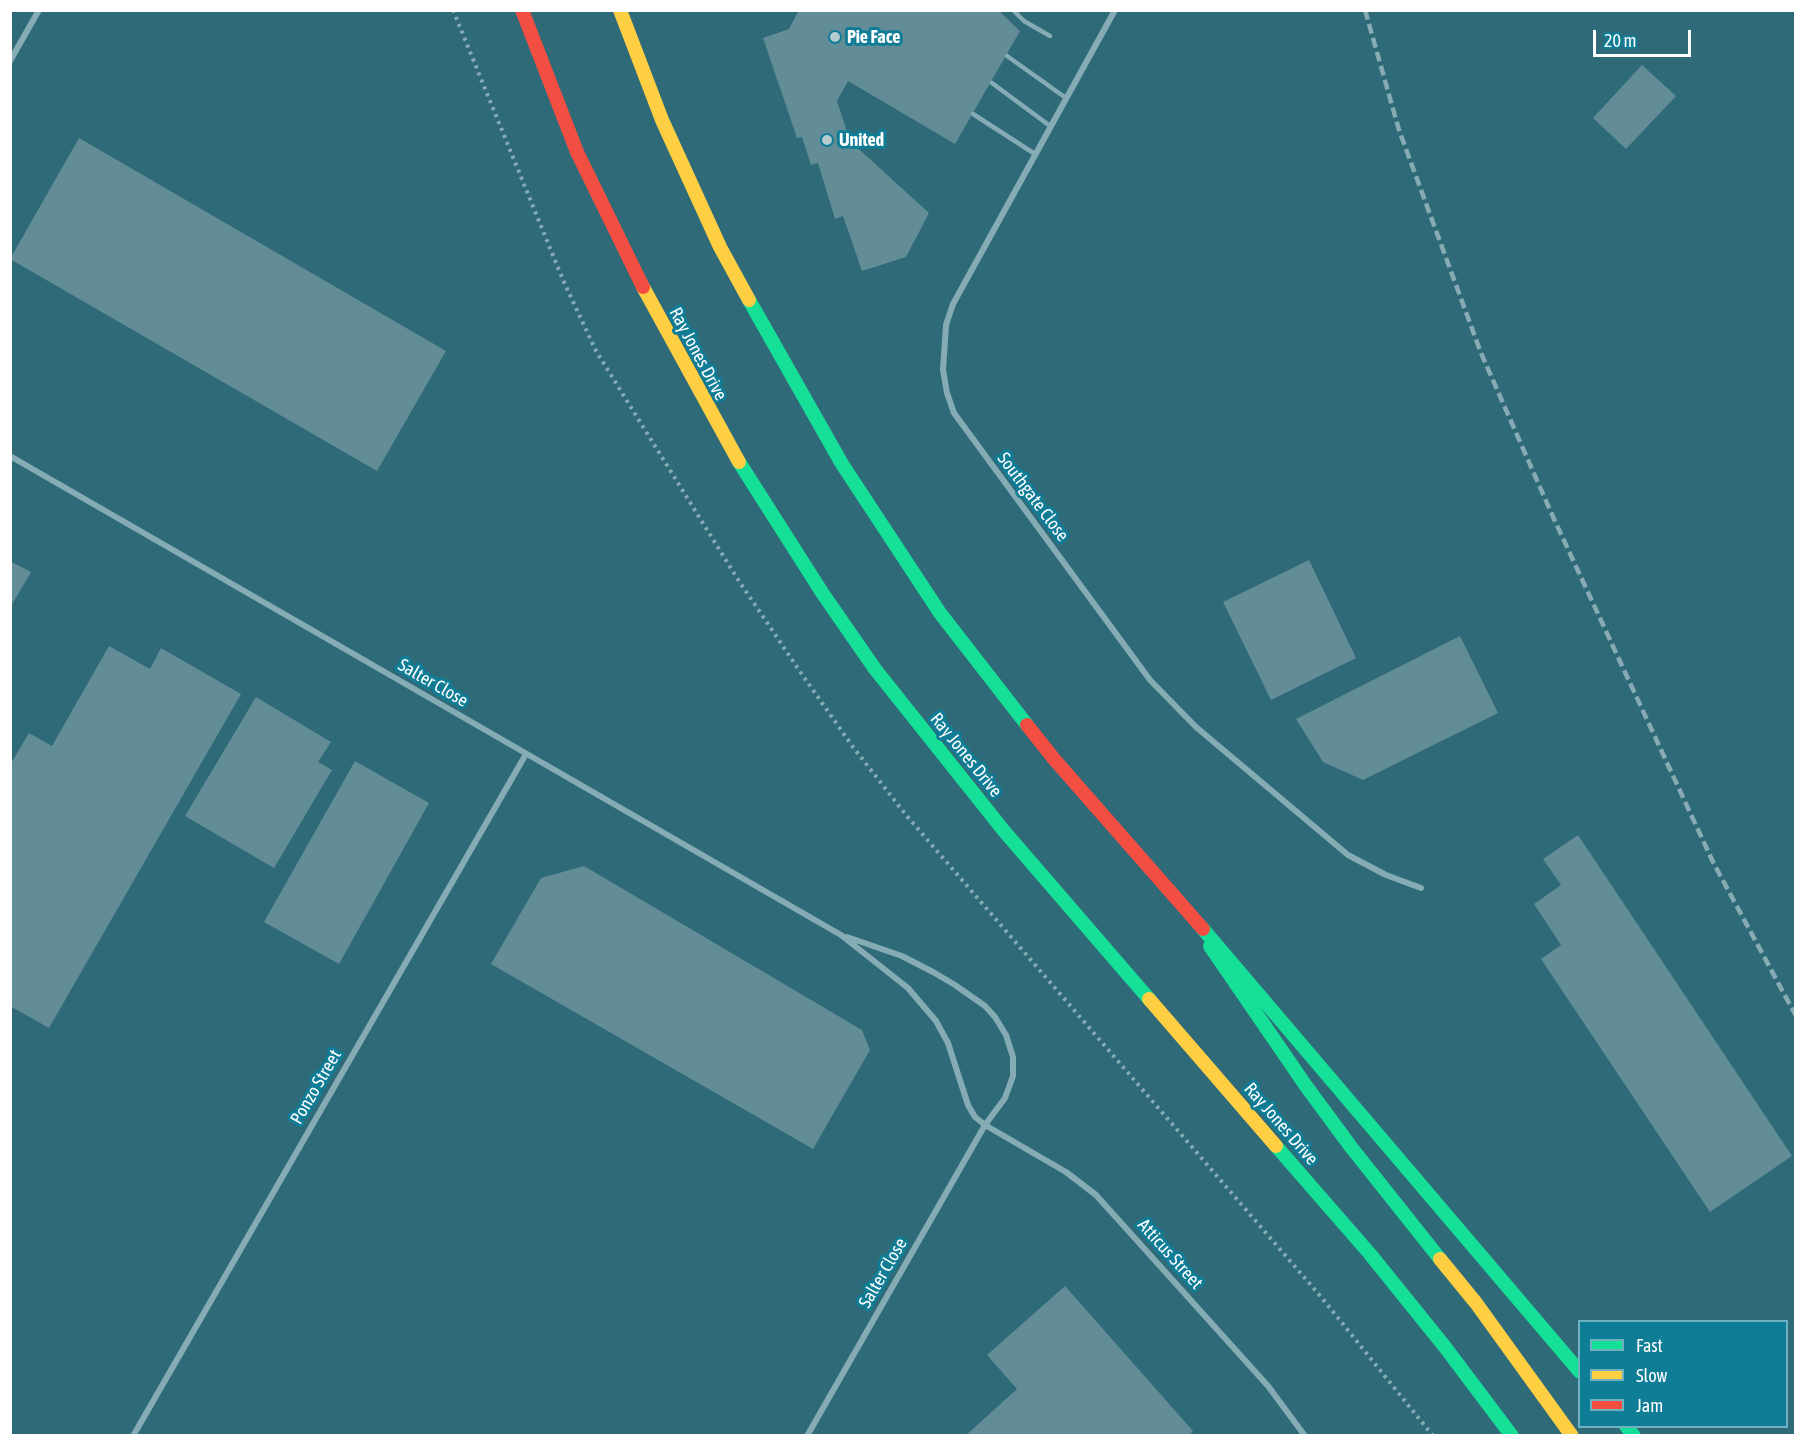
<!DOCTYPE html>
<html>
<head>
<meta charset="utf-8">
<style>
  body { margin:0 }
  #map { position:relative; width:1806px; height:1446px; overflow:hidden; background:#2f6a78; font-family:"Asap Condensed",sans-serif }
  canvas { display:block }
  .frame { position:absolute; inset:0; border:12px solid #fff; pointer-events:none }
  .legend { position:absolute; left:1578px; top:1320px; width:210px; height:108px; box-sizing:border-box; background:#107d97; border:2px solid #70b1c1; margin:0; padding:8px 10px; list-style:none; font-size:18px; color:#fff }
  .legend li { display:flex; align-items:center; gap:12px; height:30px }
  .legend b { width:30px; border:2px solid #70b1c1 }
  .scale { position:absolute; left:1593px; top:30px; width:98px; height:27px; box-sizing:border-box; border:3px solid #fff; border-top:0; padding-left:8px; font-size:18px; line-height:21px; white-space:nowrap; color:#fff; -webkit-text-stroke:4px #107d97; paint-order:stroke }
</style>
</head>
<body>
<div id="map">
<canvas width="1806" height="1446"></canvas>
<div class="frame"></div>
<ul class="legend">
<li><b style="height:8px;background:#16e098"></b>Fast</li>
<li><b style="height:8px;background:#ffcf43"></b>Slow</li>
<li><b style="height:8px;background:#f24e42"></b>Jam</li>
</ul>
<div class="scale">20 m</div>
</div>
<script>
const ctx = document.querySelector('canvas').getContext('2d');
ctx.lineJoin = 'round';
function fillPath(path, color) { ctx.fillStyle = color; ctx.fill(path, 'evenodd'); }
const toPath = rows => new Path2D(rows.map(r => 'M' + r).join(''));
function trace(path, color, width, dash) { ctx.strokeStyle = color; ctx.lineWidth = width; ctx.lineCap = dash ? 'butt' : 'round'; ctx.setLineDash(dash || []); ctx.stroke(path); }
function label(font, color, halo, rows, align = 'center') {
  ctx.font = font + ' "Asap Condensed",sans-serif'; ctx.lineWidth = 6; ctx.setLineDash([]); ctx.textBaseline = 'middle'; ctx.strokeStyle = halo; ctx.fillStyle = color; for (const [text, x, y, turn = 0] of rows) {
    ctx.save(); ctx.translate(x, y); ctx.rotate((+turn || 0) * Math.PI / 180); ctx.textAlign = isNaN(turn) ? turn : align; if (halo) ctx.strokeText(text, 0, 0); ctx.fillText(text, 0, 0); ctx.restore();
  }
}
const building = toPath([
  [799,10,998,10,1020,31,955,144,848,81,837,101,850,141,929,213,906,257,862,271,843,216,835,219,818,163,811,165,802,137,797,138,763,38,789,29],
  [1642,65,1676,96,1626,149,1593,118],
  [79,138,446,351,377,471,10,259],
  [1309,560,1356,658,1271,700,1223,602],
  [10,561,31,572,10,608],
  [1460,636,1498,713,1363,780,1323,762,1296,719],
  [109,646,150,669,161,648,241,694,49,1028,10,1006,10,765,29,733,52,746],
  [256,697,331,742,318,762,332,770,274,868,185,816],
  [355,761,429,803,339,964,264,922],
  [1578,835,1792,1156,1710,1212,1541,959,1561,945,1534,904,1561,885,1543,859],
  [584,866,862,1030,870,1050,813,1149,491,964,541,878],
  [1065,1286,1193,1431,1188,1436,965,1436,1017,1389,987,1355]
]);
const path = toPath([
  [453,10,563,280,596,351,737,578,801,673,853,747,906,815,1322,1298,1433,1436]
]);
const lane = toPath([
  [1013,10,1024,21,1050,36],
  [1007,56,1066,98],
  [992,83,1050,126],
  [973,114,1035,154]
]);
const street = toPath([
  [1115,10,953,304,946,325,943,370,947,393,954,413,1150,680,1196,727,1348,855,1386,875,1421,888],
  [10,61,39,10],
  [10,456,841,935,908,988,936,1021,948,1043,968,1105,975,1117,985,1125,1066,1172,1096,1195,1268,1386,1305,1436],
  [133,1436,526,754],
  [807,1436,985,1125,1005,1098,1013,1076,1013,1057,1006,1035,995,1017,985,1006,955,985,933,972,902,956,847,937]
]);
const fast = toPath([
  [749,300,842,464,940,613,1027,725],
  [739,462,823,594,875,669,1004,831,1149,999],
  [1203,929,1580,1372],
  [1210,946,1306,1086,1351,1147,1440,1259],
  [1276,1146,1370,1254,1445,1347,1512,1436],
  [1626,1426,1634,1436]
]);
const slow = toPath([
  [620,10,662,120,720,247,749,300],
  [643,287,739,462],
  [1149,999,1276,1146],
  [1440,1259,1476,1303,1572,1436]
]);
const jam = toPath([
  [522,10,577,152,643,287],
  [1027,725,1054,759,1203,929]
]);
const rail = toPath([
  [1365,10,1399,130,1481,353,1554,519,1713,862,1796,1016]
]);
const markers = [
  [835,37,6,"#b6cbd0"],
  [827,140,6,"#b6cbd0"]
];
const poiNames = [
  ["Pie Face",847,37],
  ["United",839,140]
];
const streetNames = [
  ["Ray Jones Drive",698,354,62],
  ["Southgate Close",1033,497,53],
  ["Salter Close",433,683,30],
  ["Ray Jones Drive",966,755,51],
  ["Ponzo Street",316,1087,-60],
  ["Ray Jones Drive",1281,1124,49],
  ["Atticus Street",1170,1254,48],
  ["Salter Close",883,1273,-60]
];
fillPath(building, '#628c96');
trace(path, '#85abb4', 4, [3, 4.5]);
trace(lane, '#85abb4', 4.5);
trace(street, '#85abb4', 6);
trace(fast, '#16e098', 14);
trace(slow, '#ffcf43', 14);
trace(jam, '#f24e42', 14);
trace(rail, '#87abb3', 4.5, [10, 4.5]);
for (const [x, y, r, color] of markers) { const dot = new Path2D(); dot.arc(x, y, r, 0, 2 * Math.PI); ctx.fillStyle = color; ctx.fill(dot); trace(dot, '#107d97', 2); }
label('bold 18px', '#fff', '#107d97', poiNames, 'left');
label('18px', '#fff', '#107d97', streetNames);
</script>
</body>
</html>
